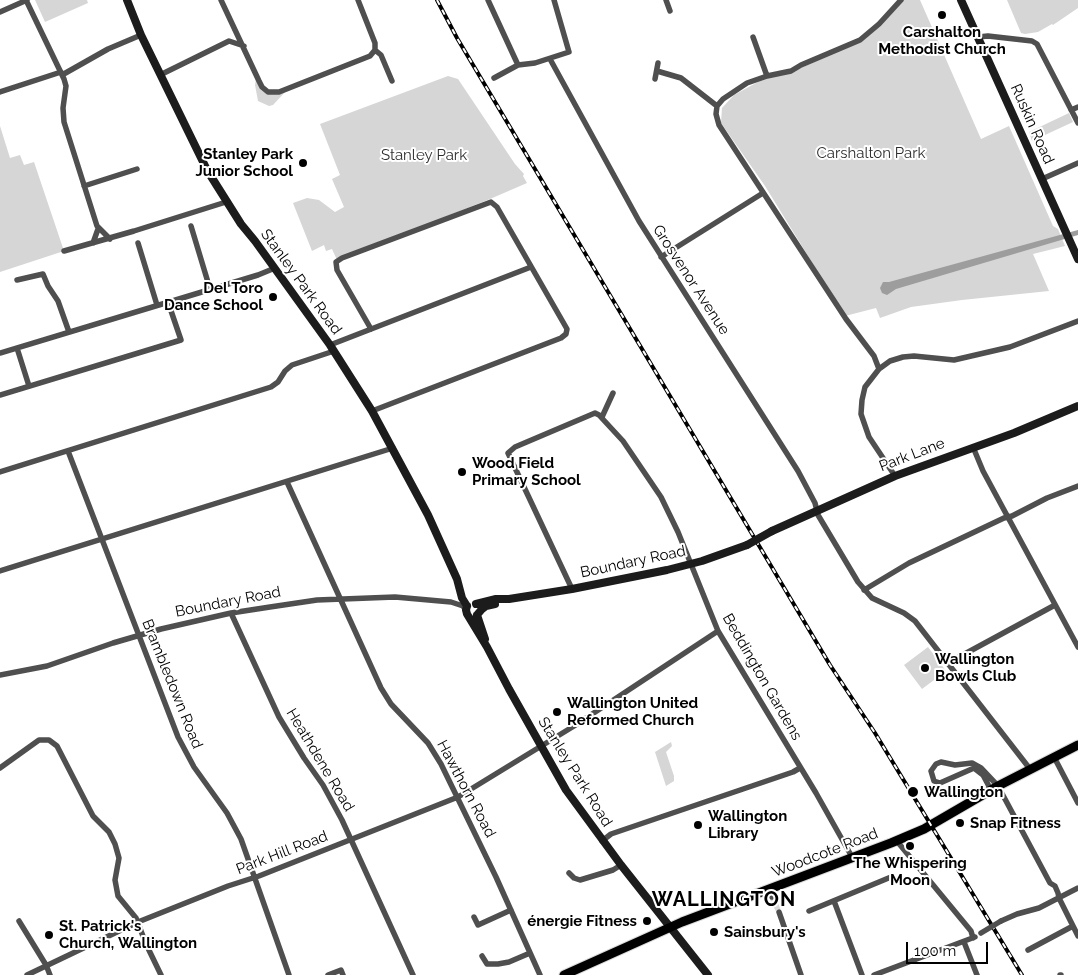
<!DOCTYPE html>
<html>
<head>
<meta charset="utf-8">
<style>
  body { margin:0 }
  #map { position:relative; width:1078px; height:975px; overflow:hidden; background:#fff; font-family:Raleway,sans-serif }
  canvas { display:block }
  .scale { position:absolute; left:906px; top:942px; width:82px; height:22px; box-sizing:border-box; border:2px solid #000; border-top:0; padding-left:6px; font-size:15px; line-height:18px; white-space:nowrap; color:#000; -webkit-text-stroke:4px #fff; paint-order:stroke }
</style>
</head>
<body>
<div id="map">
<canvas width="1078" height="975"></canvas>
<div class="scale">100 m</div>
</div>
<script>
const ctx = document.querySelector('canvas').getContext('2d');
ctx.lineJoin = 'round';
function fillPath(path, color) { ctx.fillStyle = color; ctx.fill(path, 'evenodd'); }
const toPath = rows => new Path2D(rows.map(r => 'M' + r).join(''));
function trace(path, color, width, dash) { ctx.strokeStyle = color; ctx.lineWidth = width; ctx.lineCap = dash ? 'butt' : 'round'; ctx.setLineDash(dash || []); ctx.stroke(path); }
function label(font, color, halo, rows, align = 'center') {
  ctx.font = font + ' Raleway,sans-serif'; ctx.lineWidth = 4; ctx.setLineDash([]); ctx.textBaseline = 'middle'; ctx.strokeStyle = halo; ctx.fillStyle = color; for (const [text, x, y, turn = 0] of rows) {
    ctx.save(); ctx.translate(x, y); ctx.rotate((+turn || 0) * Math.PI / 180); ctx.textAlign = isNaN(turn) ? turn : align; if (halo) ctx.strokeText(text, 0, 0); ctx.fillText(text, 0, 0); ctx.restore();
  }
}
const green = toPath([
  [35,0,87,0,88,3,45,22],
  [902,0,920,0,981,139,1009,126,1053,226,1058,229,1065,246,1033,254,1049,291,962,300,911,307,880,318,876,308,845,316,765,186,721,123,722,108,734,95,767,77,785,75,852,45],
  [1007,0,1078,0,1078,8,1053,25,1052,24,1038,32,1025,34,1021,33],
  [448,76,458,79,515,164,524,174,523,176,527,183,490,199,337,260,332,249,326,251,324,245,312,251,293,203,307,198,319,200,335,212,344,207,332,179,340,175,320,124],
  [256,79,263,90,287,90,273,105,269,106,258,101,255,85],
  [1069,113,1073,122,1032,141,1029,132],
  [0,126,10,158,20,155,24,165,34,162,64,251,0,272],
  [928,647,946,671,922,689,904,665],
  [671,742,672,746,666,752,674,776,674,781,666,786,655,752]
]);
const water = toPath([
  [1078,230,1078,235,896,289,887,295,882,293,880,288,883,282,889,282]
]);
const streetTunnel = toPath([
  [772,897,779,912]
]);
const street = toPath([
  [26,0,64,79,66,86,63,108,64,122,97,226,110,239],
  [221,0,259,81,262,87,268,92,279,92,370,56,375,50],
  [358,0,375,43,375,50,381,55,392,81],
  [488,0,518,65],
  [666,0,670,11],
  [0,12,27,0],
  [753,37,767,76],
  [978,37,988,36,1032,41,1037,44,1078,123],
  [550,59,639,221,798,471,815,503,818,515,858,582,872,598,904,613,915,621,1030,769],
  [657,71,681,78,717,106],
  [62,75,108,49,141,35],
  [160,75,229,41,244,46],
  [494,78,518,65,535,63,569,52,554,0],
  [655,79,658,63],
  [0,92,61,72],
  [1071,110,1078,107],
  [1042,179,1078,163],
  [84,186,137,169],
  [191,226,210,289],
  [93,243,98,229],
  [138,243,157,305],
  [64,251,134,231,226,202],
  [661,257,763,193],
  [17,280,43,274,48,286,58,301,69,332],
  [371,329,337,270,336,262,342,258,491,202,497,207,567,329,566,334,561,338,372,411],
  [330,345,531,267],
  [17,348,29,386],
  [0,353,258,275,275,268],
  [879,369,874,356,846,319,719,125,716,114,717,106,723,99,747,83,767,76,791,71,801,65,860,40,879,24,901,0],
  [0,395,181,340,168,302],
  [602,417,613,393],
  [973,447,983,471,1078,647],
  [68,451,178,737,194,767,227,813,241,839,289,975],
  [0,472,271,387,278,382,285,371,292,365,334,351],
  [895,476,869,437,861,414,862,400,865,387,879,369,890,361,903,357,914,356,954,360,1010,347,1078,321],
  [287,482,381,688,391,704,428,743,441,764,496,877,540,975],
  [0,571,393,448],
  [572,589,508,453,515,447,595,413,599,415,623,441,661,497,678,532,718,631,816,793,852,857],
  [864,590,909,563,1004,518,1012,516,1047,498,1078,486],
  [231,613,279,717,304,758,323,785,342,820,413,975],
  [948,663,1055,605],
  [0,675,47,666,113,643,161,629,231,613,270,607,317,600,395,597,451,602,463,606,466,610],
  [1054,757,1078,803],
  [0,768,39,740,49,740,57,746,93,816,109,832,115,844,119,858,115,880,118,896,136,918,146,944,161,975],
  [991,790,983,775,974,768,940,783,934,781,931,771,936,764,941,762,955,765,972,763,981,768,998,786,1050,883,1055,886,1058,893,1059,898,1078,936],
  [896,840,971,931,973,938],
  [602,841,611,834,793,772,800,768],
  [569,873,574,878,580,880,613,870,621,865],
  [768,889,772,897],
  [834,901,862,975],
  [809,911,891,877],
  [779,912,801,975],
  [474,917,478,925,511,910],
  [19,921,46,965,50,975],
  [1001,921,1017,914,1039,908,1078,888],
  [964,942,977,975],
  [1028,950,1073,926],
  [482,956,487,964,498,964,509,962,530,953],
  [27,975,138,922,228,886,259,876,458,797,574,726,718,631],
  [328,975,341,970,343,975],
  [874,975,975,937],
  [1060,975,1061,975]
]);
const secondary = toPath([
  [127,0,141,35,207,170,241,224,255,241,330,345,372,411,428,515,457,579,462,598,467,606],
  [961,0,1078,259],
  [772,531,895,476,1014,433,1078,406],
  [476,604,496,599,509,599,572,589,667,570,702,561,747,545],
  [467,606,466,610,467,614,487,647,509,689,566,790,621,865,708,975],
  [477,615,482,609,486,606,495,604],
  [477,615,485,639]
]);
const primary = toPath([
  [564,975,682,922,891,843,924,829,998,786,1078,745]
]);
const rail = toPath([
  [437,0,457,38,830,665,875,733,1022,975]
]);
const streetBridge = toPath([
  [981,933,1001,921]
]);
const secondaryBridge = toPath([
  [747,545,772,531]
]);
const markers = [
  [942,15,5,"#000"],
  [303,163,5,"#000"],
  [273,297,5,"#000"],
  [462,472,5,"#000"],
  [925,668,5,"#000"],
  [557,712,5,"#000"],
  [913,792,6,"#000"],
  [960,823,5,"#000"],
  [698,825,5,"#000"],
  [910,846,5,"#000"],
  [647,921,5,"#000"],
  [714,932,5,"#000"],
  [49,935,5,"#000"]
];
const poiNames = [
  ["Carshalton",942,32,"center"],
  ["Methodist Church",942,49,"center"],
  ["Stanley Park",293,154,"right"],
  ["Junior School",293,171,"right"],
  ["Del Toro",263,288,"right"],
  ["Dance School",263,305,"right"],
  ["Wood Field",472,463],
  ["Primary School",472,480],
  ["Wallington",935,659],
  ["Bowls Club",935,676],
  ["Wallington United",567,703],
  ["Reformed Church",567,720],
  ["Wallington",924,792],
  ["Wallington",708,816],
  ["Library",708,833],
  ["Snap Fitness",970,823],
  ["The Whispering",910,863,"center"],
  ["Moon",910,880,"center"],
  ["énergie Fitness",637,921,"right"],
  ["St. Patrick's",59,926],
  ["Church, Wallington",59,943],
  ["Sainsbury's",724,932]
];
const streetNames = [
  ["Ruskin Road",1032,124,66],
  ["Grosvenor Avenue",691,280,57],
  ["Stanley Park Road",301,282,54],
  ["Park Lane",912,455,-21],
  ["Boundary Road",633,562,-12],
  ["Boundary Road",228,602,-11],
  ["Beddington Gardens",762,677,60],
  ["Brambledown Road",172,684,68],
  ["Heathdene Road",320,760,59],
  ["Stanley Park Road",575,772,58],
  ["Hawthorn Road",466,789,62],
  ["Park Hill Road",282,853,-21],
  ["Woodcote Road",825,853,-21]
];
const parkNames = [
  ["Carshalton Park",871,153],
  ["Stanley Park",424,155]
];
const districtNames = [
  ["WALLINGTON",724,900]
];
fillPath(green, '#d6d6d6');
fillPath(water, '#9d9d9d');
trace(streetTunnel, '#d9d9d9', 5.5, [5.5, 3]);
trace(primary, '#dbdbdb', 11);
trace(street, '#4f4f4f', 5.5);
trace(secondary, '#1c1c1c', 8);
trace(primary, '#000', 9);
trace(rail, '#000', 4);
trace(rail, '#fff', 2, [5.5]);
trace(streetBridge, '#4f4f4f', 5.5);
trace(secondaryBridge, '#1c1c1c', 8);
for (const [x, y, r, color] of markers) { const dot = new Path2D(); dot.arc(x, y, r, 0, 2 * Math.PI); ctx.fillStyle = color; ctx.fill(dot); trace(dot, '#fff', 2); }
label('bold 15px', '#000', '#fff', poiNames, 'left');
label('15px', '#000', '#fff', streetNames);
label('15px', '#2d2d2d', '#fff', parkNames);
ctx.letterSpacing = '1px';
label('bold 20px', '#000', '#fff', districtNames);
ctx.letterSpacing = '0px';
</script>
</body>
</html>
